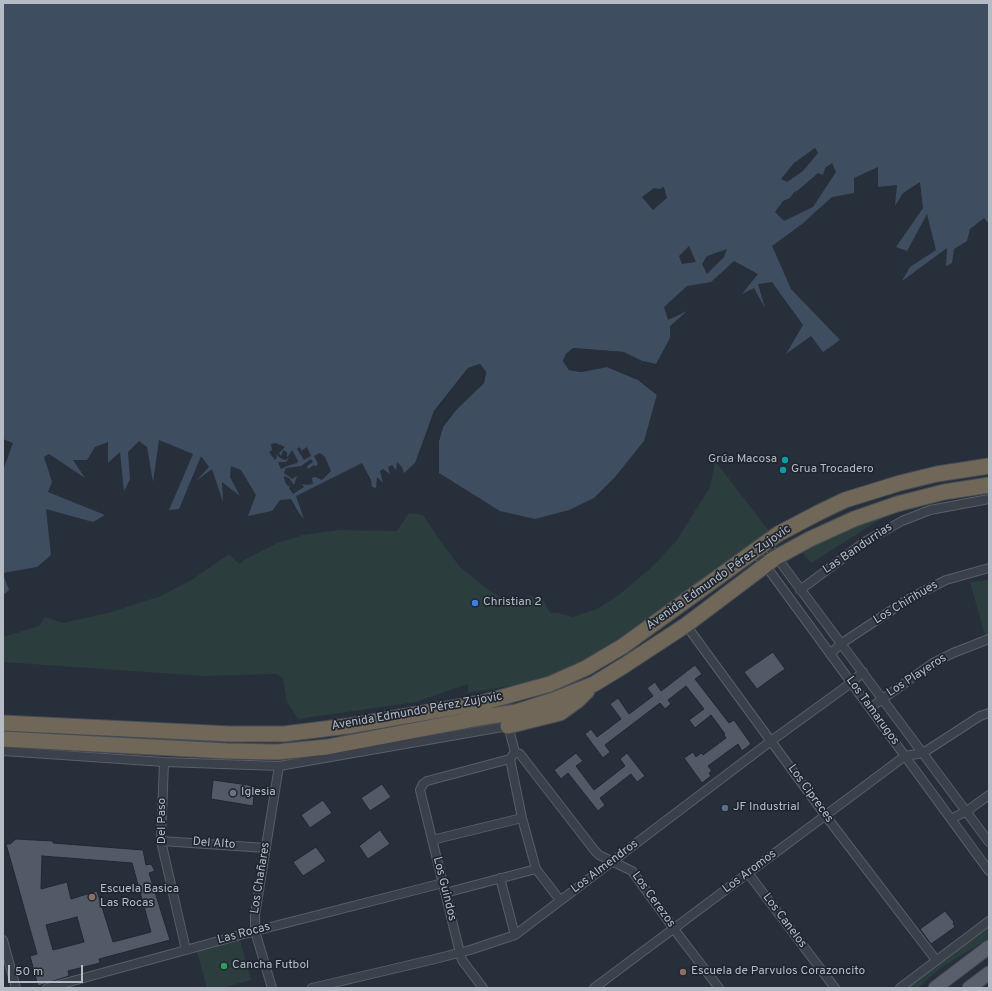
<!DOCTYPE html>
<html>
<head>
<meta charset="utf-8">
<style>
  body { margin:0 }
  #map { position:relative; width:992px; height:991px; overflow:hidden; background:#272f3b; font-family:Overpass,sans-serif }
  canvas { display:block }
  .frame { position:absolute; inset:0; border:4px solid #b6bcc6; pointer-events:none }
  .scale { position:absolute; left:8px; top:965px; width:75px; height:18px; box-sizing:border-box; border:2px solid #b6bcc6; border-top:0; padding-left:5px; font-size:12px; line-height:14px; white-space:nowrap; color:#b6bcc6; -webkit-text-stroke:3px #1f2630; paint-order:stroke }
</style>
</head>
<body>
<div id="map">
<canvas width="992" height="991"></canvas>
<div class="frame"></div>
<div class="scale">50 m</div>
</div>
<script>
const ctx = document.querySelector('canvas').getContext('2d');
ctx.lineJoin = 'round';
function fillPath(path, color) { ctx.fillStyle = color; ctx.fill(path, 'evenodd'); }
const toPath = rows => new Path2D(rows.map(r => 'M' + r).join(''));
function trace(path, color, width, dash) { ctx.strokeStyle = color; ctx.lineWidth = width; ctx.lineCap = dash ? 'butt' : 'round'; ctx.setLineDash(dash || []); ctx.stroke(path); }
function label(font, color, halo, rows, align = 'center') {
  ctx.font = font + ' Overpass,sans-serif'; ctx.lineWidth = 3.5; ctx.setLineDash([]); ctx.textBaseline = 'middle'; ctx.strokeStyle = halo; ctx.fillStyle = color; for (const [text, x, y, turn = 0] of rows) {
    ctx.save(); ctx.translate(x, y); ctx.rotate((+turn || 0) * Math.PI / 180); ctx.textAlign = isNaN(turn) ? turn : align; if (halo) ctx.strokeText(text, 0, 0); ctx.fillText(text, 0, 0); ctx.restore();
  }
}
const green = toPath([
  [715,461,769,531,618,639,577,664,548,677,516,685,468,693,468,684,416,702,298,719,287,702,283,679,277,674,204,676,3,662,3,637,39,626,45,617,63,623,108,613,161,596,193,579,229,554,239,564,246,559,277,543,303,535,339,530,397,531,409,513,423,515,439,539,460,567,491,592,517,605,521,599,529,596,538,597,544,601,550,613,558,613,573,617,597,609,620,594,652,567,677,540,710,487],
  [889,514,811,563,802,552,846,530],
  [989,580,989,634,985,635,970,582],
  [989,924,989,938,939,969,918,988,902,988],
  [240,940,251,980,221,988,207,988,197,952]
]);
const water = toPath([
  [3,3,989,3,989,224,984,218,970,229,967,241,954,249,952,263,946,266,947,248,902,281,910,267,936,250,927,214,907,251,896,247,923,208,920,182,903,193,895,206,897,185,878,187,878,167,854,178,854,193,832,197,802,224,772,246,791,289,840,340,823,352,811,336,786,354,803,325,772,282,758,284,765,308,754,288,742,294,758,274,734,261,711,282,687,286,664,307,668,320,687,311,670,326,670,338,656,364,642,361,623,352,573,348,566,354,563,361,569,370,581,372,607,367,638,380,657,394,644,441,615,477,594,498,569,510,535,519,500,511,439,473,439,441,443,427,456,410,484,383,486,372,480,364,468,368,434,411,415,463,404,473,402,467,397,462,396,470,392,465,388,467,390,474,383,469,380,471,383,483,377,477,376,488,372,487,371,480,362,463,296,496,304,519,299,513,291,499,280,500,272,511,248,516,256,495,241,470,231,466,230,477,240,496,222,482,223,502,212,469,196,481,209,467,201,456,179,509,169,510,193,454,159,440,153,482,147,447,139,441,128,452,130,479,124,491,120,452,108,463,108,442,95,447,87,460,73,460,85,478,49,454,44,457,52,482,48,492,105,515,93,522,46,509,51,555,37,567,3,573,3,470,13,443,3,439],
  [815,148,818,153,803,171,787,182,781,179,794,163],
  [832,163,836,172,813,207,784,221,775,212,783,201,790,198,794,192,797,191,818,173,823,175,825,168],
  [664,187,667,198,653,210,642,197,654,188,659,189],
  [689,246,696,262,682,264,679,256],
  [727,249,724,257,707,274,702,264,707,256],
  [276,443,285,447,279,453,281,456,283,450,287,452,287,457,289,455,292,450,298,461,297,463,287,466,281,469,278,462,286,462,289,458,285,460,280,458,276,454,277,457,275,460,269,452,272,450,271,444],
  [299,447,301,449,301,451,307,447,311,456,304,460,297,449],
  [320,453,325,457,331,471,322,480,315,477,312,478,313,484,307,485,302,484,304,487,293,494,289,488,290,486,288,486,285,482,284,477,284,476,289,478,294,485,297,476,292,479,284,473,286,468,301,466,311,459,313,462,307,466,308,469,314,465,316,466,318,464,314,456],
  [3,574,9,590,3,595]
]);
const pier = toPath([
  [573,348,624,352,642,361,656,364,657,366,641,363,623,354,574,350,567,355,565,361,570,368,581,370,608,365,639,378,658,393,658,396,638,380,607,367,581,372,569,370,563,361,566,354],
  [480,364,486,372,484,383,456,410,443,427,439,441,439,475,437,473,437,441,442,426,454,408,483,382,484,373,479,366,469,369,436,412,417,464,415,466,434,411,468,368]
]);
const building = toPath([
  [773,652,785,669,757,689,744,672,773,652],
  [695,665,702,674,695,679,729,723,734,720,751,744,742,751,738,744,708,766,712,771,709,773,711,776,702,783,684,758,693,752,696,757,701,753,703,755,726,738,724,735,725,734,711,715,695,728,689,720,704,709,686,686,668,700,671,704,665,709,660,703,605,745,610,752,603,758,585,734,591,729,597,737,621,719,610,704,618,698,629,714,653,696,647,688,655,682,661,691,695,665],
  [576,753,583,761,576,766,594,790,625,766,620,759,627,753,645,776,637,782,631,774,600,798,605,805,598,811,568,773,561,779,554,770,576,753],
  [213,780,255,786,253,806,211,799,213,780],
  [382,784,391,797,370,811,361,798,382,784],
  [323,800,332,813,310,828,301,815,323,800],
  [380,830,390,844,368,859,359,846,380,830],
  [16,839,53,841,53,843,143,850,146,865,151,864,155,871,149,873,170,940,99,959,100,963,68,971,69,976,38,986,30,956,37,954,6,844,10,844,16,839],
  [42,856,132,863,151,932,113,942,97,891,71,899,67,882,41,889,42,856],
  [77,917,84,942,53,950,46,925,77,917],
  [316,847,326,861,303,876,293,862,316,847],
  [945,911,954,922,953,923,955,927,931,944,920,929,945,911]
]);
const street = toPath([
  [766,543,989,842],
  [755,551,989,871],
  [800,590,866,541,902,521,930,510,989,499],
  [686,625,825,815,936,960],
  [830,654,842,643,907,600,926,590,946,580,989,568],
  [870,708,933,663,953,653,989,639],
  [3,751,164,762,279,766,508,726,515,752,510,759,522,818,536,869,560,900],
  [515,752,520,754,595,851,599,855,632,871,680,937,719,988],
  [164,762,161,841,186,950],
  [951,819,967,811,989,795],
  [432,840,522,818],
  [161,841,266,848],
  [748,873,835,988],
  [500,878,515,935],
  [445,893,536,869],
  [3,940,16,988],
  [47,988,255,931,443,883],
  [272,988,255,931,255,915,279,766],
  [312,988,435,959,470,950,515,935,771,741,851,683,863,672],
  [483,988,462,960,460,953,420,790,423,784,427,781,510,759],
  [594,988,905,756,923,753,980,716,989,713],
  [900,988,989,921]
]);
const primary = toPath([
  [935,988,989,947],
  [969,988,989,973]
]);
const highway = toPath([
  [3,723,231,734,284,734,348,726,485,702,550,684,586,668,623,646,778,534,820,512,845,500,900,483,937,474,989,466],
  [508,726,560,713,578,700,587,691],
  [3,739,227,751,277,752,327,747,485,717,516,712,554,700,594,684,625,665,686,625,775,558,810,539,854,519,897,504,944,492,989,485]
]);
const markers = [
  [785,460,4,"#0f9aa8"],
  [783,470,4,"#0f9aa8"],
  [475,603,4,"#3f7fe0"],
  [233,793,4,"#6b7280"],
  [725,808,4,"#5c6f8a"],
  [92,897,4,"#8d6e63"],
  [224,966,4,"#2e9e5b"],
  [683,972,4,"#8d6e63"]
];
const poiNames = [
  ["Grúa Macosa",777,460,"right"],
  ["Grua Trocadero",791,470],
  ["Christian 2",483,603],
  ["Iglesia",241,793],
  ["JF Industrial",733,808],
  ["Escuela Basica",100,890],
  ["Las Rocas",100,904],
  ["Cancha Futbol",232,966],
  ["Escuela de Parvulos Corazoncito",691,972]
];
const streetNames = [
  ["Las Bandurrias",858,549,-34],
  ["Avenida Edmundo Pérez Zujovic",719,578,-35],
  ["Los Chirihues",906,603,-31],
  ["Los Playeros",917,676,-33],
  ["Los Tamarugos",872,711,54],
  ["Avenida Edmundo Pérez Zujovic",417,712,-10],
  ["Los Cipreces",810,794,54],
  ["Del Paso",163,821,-90],
  ["Del Alto",214,844,4],
  ["Los Almendros",605,867,-37],
  ["Los Aromos",750,872,-37],
  ["Los Chañares",261,878,-81],
  ["Los Guindos",444,889,76],
  ["Los Cerezos",653,900,54],
  ["Los Canelos",784,921,53],
  ["Las Rocas",244,934,-15]
];
fillPath(green, '#2c3d3e');
fillPath(water, '#3f4d61');
fillPath(pier, '#272f3b');
fillPath(building, '#525a68');
trace(building, '#212832', 1);
trace(street, '#585f69', 10);
trace(primary, '#434a54', 15);
trace(highway, '#454c56', 17);
trace(street, '#3a414b', 8);
trace(primary, '#59606b', 13);
trace(highway, '#706758', 15);
for (const [x, y, r, color] of markers) { const dot = new Path2D(); dot.arc(x, y, r, 0, 2 * Math.PI); ctx.fillStyle = color; ctx.fill(dot); trace(dot, '#1f2630', 1.5); }
label('12px', '#b6bcc6', '#1f2630', poiNames, 'left');
label('12px', '#b6bcc6', '#1f2630', streetNames);
</script>
</body>
</html>
